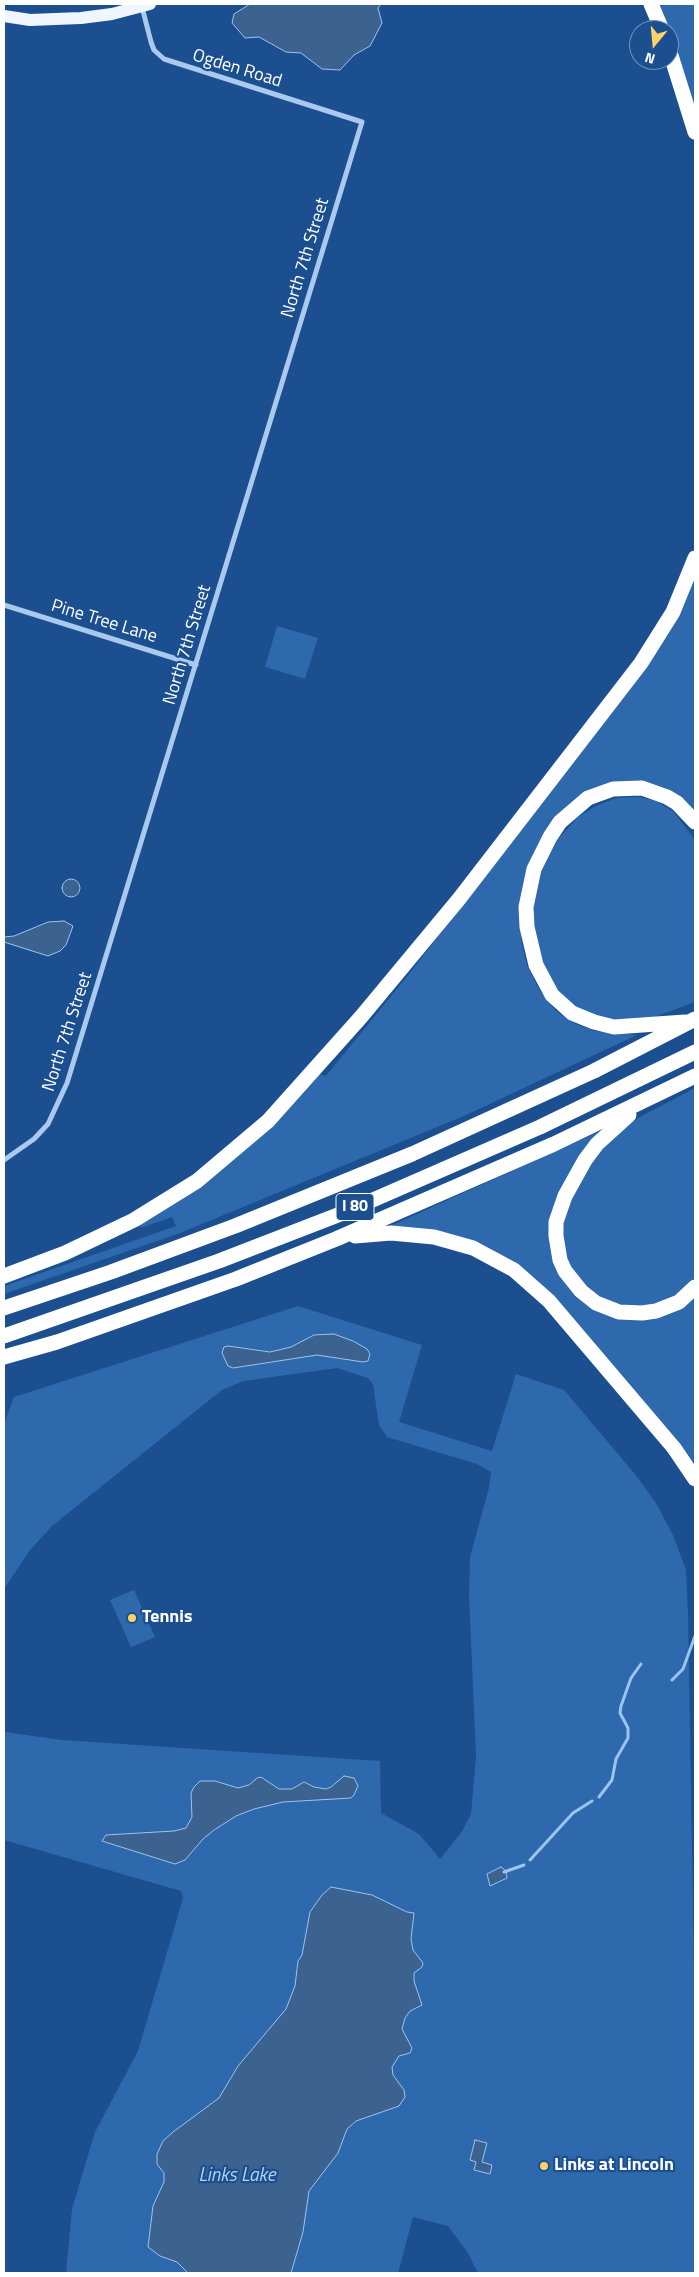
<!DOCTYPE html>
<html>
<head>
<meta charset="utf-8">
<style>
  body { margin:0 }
  #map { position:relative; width:699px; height:2277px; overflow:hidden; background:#1b4f8f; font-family:"Titillium Web",sans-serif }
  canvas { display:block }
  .frame { position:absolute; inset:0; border:5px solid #fff; pointer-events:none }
  .north { position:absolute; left:629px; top:20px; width:50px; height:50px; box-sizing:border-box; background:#1b4f8f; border:1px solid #7695bc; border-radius:50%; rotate:197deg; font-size:14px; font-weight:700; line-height:20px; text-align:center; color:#fff }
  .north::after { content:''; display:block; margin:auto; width:18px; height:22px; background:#ffd166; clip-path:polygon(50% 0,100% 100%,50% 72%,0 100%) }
</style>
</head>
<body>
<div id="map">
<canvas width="699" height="2277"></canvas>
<div class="frame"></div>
<div class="north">N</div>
</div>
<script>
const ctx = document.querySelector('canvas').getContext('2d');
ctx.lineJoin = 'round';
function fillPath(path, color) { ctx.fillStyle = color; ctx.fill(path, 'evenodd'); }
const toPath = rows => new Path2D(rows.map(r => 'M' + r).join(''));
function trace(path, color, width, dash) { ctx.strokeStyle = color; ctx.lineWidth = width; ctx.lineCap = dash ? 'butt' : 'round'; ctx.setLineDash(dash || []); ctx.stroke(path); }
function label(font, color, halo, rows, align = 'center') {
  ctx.font = font + ' "Titillium Web",sans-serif'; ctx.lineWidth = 4.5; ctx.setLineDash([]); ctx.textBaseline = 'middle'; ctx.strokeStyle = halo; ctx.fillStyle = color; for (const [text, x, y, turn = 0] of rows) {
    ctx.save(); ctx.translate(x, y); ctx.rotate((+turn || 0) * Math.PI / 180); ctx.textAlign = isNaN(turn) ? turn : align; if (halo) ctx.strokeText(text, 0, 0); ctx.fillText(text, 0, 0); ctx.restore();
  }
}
const green = toPath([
  [656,4,695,4,695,115,669,36,669,30],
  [695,568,695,816,614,785,549,828,533,854,523,883,519,914,522,944,527,965,540,991,556,1011,574,1023,594,1031,637,1035,464,1116,362,1158,180,1233,4,1294,4,1286,176,1226,172,1217,141,1228,140,1223,277,1119,320,1074,326,1076,413,969,584,746],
  [277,626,318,638,305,679,265,667],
  [639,797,656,801,674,812,695,840,695,1002,652,1018,610,1020,589,1017,552,987,536,944,533,916,536,884,544,862,559,838,578,817,596,806,616,798],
  [695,1088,695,1278,678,1296,662,1304,638,1309,602,1300,575,1276,566,1257,561,1240,563,1219,568,1203,593,1159,615,1136,638,1118],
  [600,1131,581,1155,557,1196,553,1258,608,1315,695,1294,695,1473,511,1266,386,1228],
  [298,1306,422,1345,399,1422,492,1451,516,1374,564,1390,635,1474,656,1503,673,1535,686,1570,688,1613,695,2023,695,2273,478,2273,468,2253,448,2226,413,2217,398,2273,66,2273,72,2209,95,2132,138,2051,183,1898,181,1891,4,1840,4,1732,62,1740,380,1761,381,1813,419,1834,440,1859,461,1833,471,1814,476,1757,469,1594,470,1557,489,1488,491,1472,477,1464,387,1437,379,1425,373,1384,368,1378,337,1368,244,1381,222,1390,52,1526,30,1550,4,1589,4,1424,14,1397],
  [134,1590,155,1637,131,1647,110,1600]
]);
const water = toPath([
  [250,4,381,4,378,8,382,23,370,46,354,55,340,70,322,69,301,53,286,52,259,37,245,38,232,23,234,14,250,4],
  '62 888a9 9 0 1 1 18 0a9 9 0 1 1-18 0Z',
  [64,921,73,926,66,945,60,951,48,956,4,942,4,937,14,936,48,922,64,921],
  [334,1334,353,1341,367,1349,370,1354,368,1361,363,1362,317,1355,233,1368,228,1366,222,1353,224,1347,228,1346,270,1352,291,1347,314,1335,334,1334],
  [344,1776,354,1778,358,1786,354,1795,351,1798,283,1802,254,1809,236,1816,214,1830,203,1839,185,1860,175,1864,102,1841,106,1835,174,1831,186,1828,192,1817,191,1793,194,1787,200,1781,215,1781,238,1788,249,1785,257,1778,261,1777,279,1789,292,1789,304,1782,314,1787,326,1789,331,1787,344,1776],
  [501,1867,506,1871,507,1878,490,1886,487,1874,501,1867],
  [331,1887,372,1895,407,1912,414,1913,411,1939,413,1950,423,1963,422,1967,414,1973,414,1981,422,2005,410,2011,405,2018,402,2029,412,2048,410,2053,399,2056,392,2067,393,2075,404,2090,405,2097,399,2106,356,2121,347,2129,338,2153,309,2191,303,2232,291,2273,188,2273,177,2262,160,2256,148,2247,153,2206,164,2182,164,2173,157,2164,157,2154,163,2141,173,2132,219,2098,238,2066,286,2009,295,1986,298,1961,302,1955,310,1912,322,1895,331,1887],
  [475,2140,487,2143,482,2162,492,2165,490,2174,474,2170,476,2162,470,2160,475,2140]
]);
const stream = toPath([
  [672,1680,683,1669,695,1636],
  [599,1797,612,1780,616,1759,628,1738,628,1728,620,1713,621,1706,631,1678,641,1664],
  [530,1860,573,1813,592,1801],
  [504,1872,524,1865]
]);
const minor = toPath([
  [4,605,196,665],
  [4,1160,34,1139,48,1124,67,1083,362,122,164,59,154,50,151,42,142,7]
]);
const primary = toPath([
  [4,16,30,20,81,18,112,14,150,4]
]);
const motorway = toPath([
  [651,4,662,30],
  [669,49,695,132],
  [685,1022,614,1027,594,1022,572,1013,552,995,536,965,527,927,526,907,534,869,550,837,560,822,588,798,613,789,642,788,667,797,677,803,695,822],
  [629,1115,597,1144,585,1160,565,1196,556,1222,556,1236,560,1260,565,1271,581,1291,596,1303,619,1312,642,1313,656,1311,679,1302,695,1287],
  [355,1236,391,1233,434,1237,473,1248,514,1270,549,1301,674,1448,695,1479],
  [4,1276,65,1253,134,1220,197,1181,268,1121,361,1017,459,899,641,663,673,612,695,558],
  [4,1308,111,1272,235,1226,412,1154,594,1071,695,1019],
  [4,1336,219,1261,343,1213,540,1127,695,1052],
  [4,1357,57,1342,236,1279,336,1239,554,1144,695,1076]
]);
const markers = [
  [132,1618,5,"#ffd166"],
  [544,2166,5,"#ffd166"]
];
const shields = [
  [355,1207,38]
];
const shieldNames = [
  ["I 80",355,1207]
];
const streetNames = [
  ["Ogden Road",237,69,17],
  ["North 7th Street",306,258,-73],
  ["Pine Tree Lane",104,622,17],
  ["North 7th Street",188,645,-73],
  ["North 7th Street",68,1032,-72]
];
const poiNames = [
  ["Tennis",142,1618],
  ["Links at Lincoln",554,2166]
];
const waterNames = [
  ["Links Lake",237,2176]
];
fillPath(green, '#2e69ad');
fillPath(water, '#3c6290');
trace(water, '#9cc4f0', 1);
trace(stream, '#9cc4f0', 3);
trace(minor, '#a9c9ee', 5);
trace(primary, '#f0f6ff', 12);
trace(motorway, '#fff', 15);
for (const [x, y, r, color] of markers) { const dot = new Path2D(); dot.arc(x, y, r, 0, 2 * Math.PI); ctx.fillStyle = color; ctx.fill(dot); trace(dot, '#1b4f8f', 2); }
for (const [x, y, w] of shields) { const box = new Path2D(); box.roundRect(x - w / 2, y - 13.5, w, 27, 4); ctx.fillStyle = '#1b4f8f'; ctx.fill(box); trace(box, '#fff', 1); }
label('bold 16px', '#fff', null, shieldNames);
label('18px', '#fff', '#1b4f8f', streetNames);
label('bold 18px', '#fff', '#1b4f8f', poiNames, 'left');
label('italic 19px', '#b5d3f5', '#1b4f8f', waterNames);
</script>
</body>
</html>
